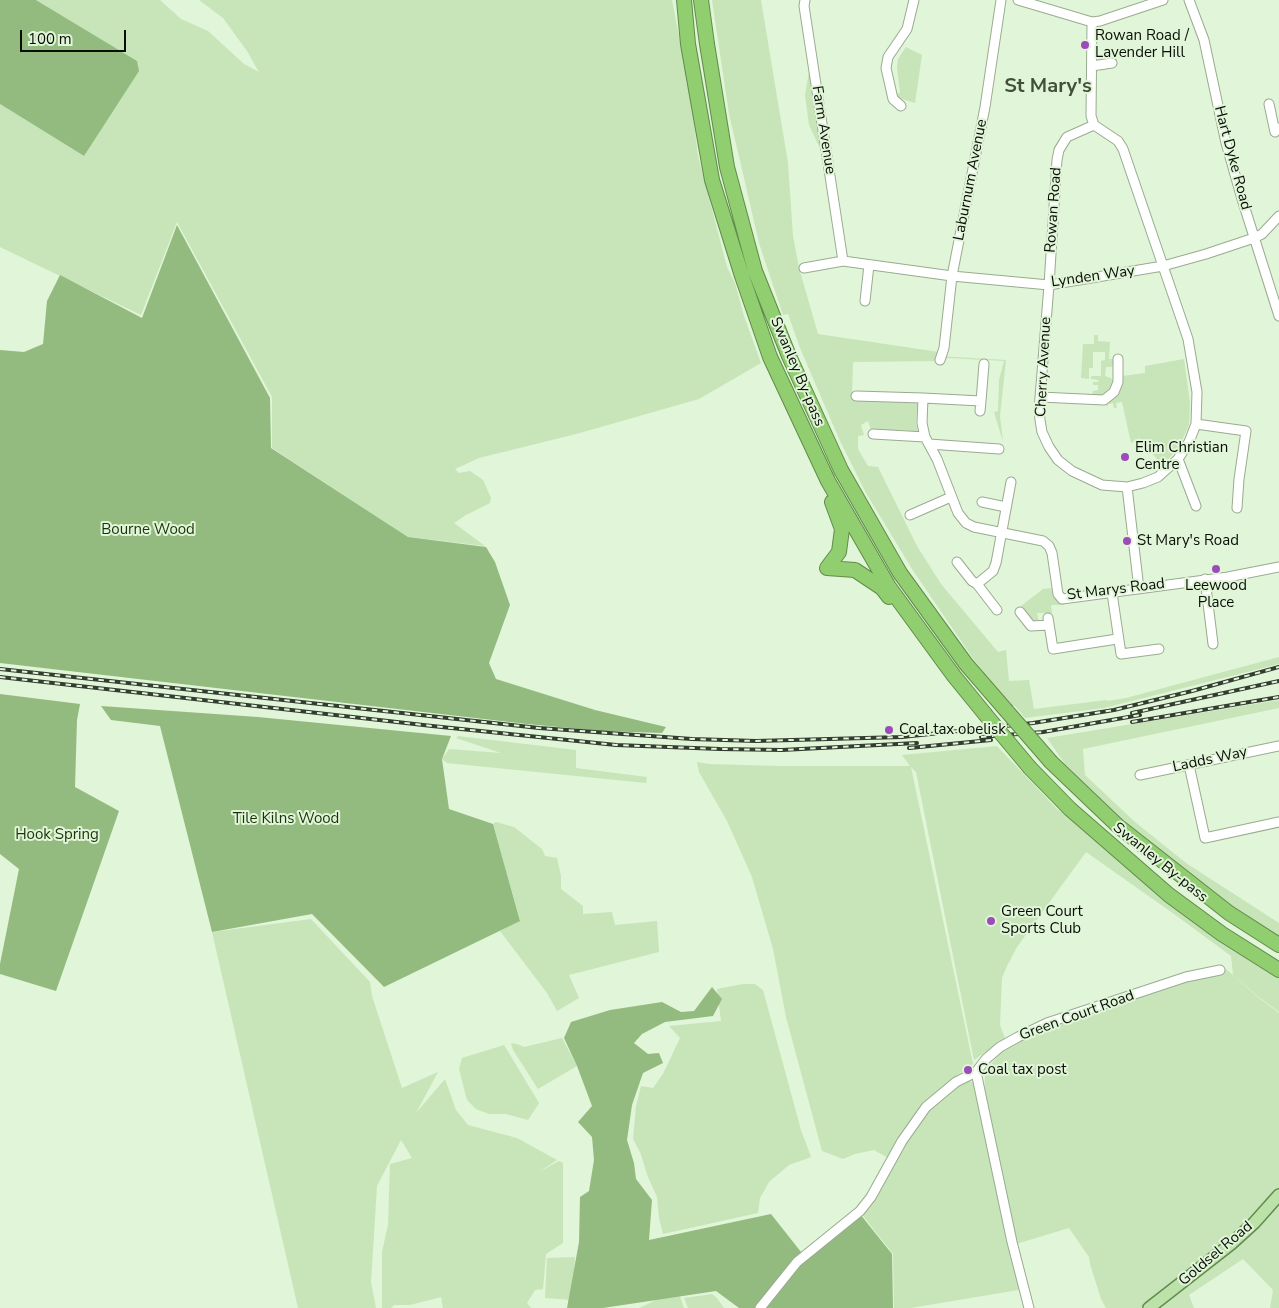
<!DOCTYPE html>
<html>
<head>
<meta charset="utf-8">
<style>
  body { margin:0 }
  #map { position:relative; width:1279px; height:1308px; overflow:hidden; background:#e1f5d8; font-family:"Nunito Sans",sans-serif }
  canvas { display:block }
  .scale { position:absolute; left:20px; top:30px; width:106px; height:22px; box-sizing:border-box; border:2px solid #080e06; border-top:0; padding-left:6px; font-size:15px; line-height:18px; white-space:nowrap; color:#080e06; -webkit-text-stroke:4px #e1f5d8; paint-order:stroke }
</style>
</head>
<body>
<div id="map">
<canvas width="1279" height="1308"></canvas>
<div class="scale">100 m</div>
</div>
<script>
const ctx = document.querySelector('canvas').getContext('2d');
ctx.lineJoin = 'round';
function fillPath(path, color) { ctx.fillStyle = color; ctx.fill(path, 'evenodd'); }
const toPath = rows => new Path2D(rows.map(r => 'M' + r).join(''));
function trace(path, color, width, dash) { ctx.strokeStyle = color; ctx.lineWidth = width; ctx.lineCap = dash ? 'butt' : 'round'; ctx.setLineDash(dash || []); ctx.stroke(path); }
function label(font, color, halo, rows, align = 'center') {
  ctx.font = font + ' "Nunito Sans",sans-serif'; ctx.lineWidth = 4; ctx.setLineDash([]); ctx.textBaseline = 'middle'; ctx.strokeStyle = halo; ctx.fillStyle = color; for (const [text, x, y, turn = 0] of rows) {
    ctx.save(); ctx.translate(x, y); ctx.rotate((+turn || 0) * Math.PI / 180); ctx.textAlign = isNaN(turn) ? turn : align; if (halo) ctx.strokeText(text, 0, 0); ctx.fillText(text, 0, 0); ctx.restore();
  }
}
const green = toPath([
  [36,0,160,0,181,19,208,31,244,64,259,72,247,51,223,18,199,0,672,0,691,99,698,156,727,267,735,283,744,316,761,363,699,399,580,433,479,458,455,469,459,473,470,471,483,480,491,498,490,503,466,515,454,523,485,546,408,537,272,448,272,397,177,222,141,315,0,247,0,104,84,156,136,61],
  [712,0,761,0,788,163,793,236,799,268,818,334,939,352,939,356,1006,360,1000,416,1003,442,994,412,998,411,999,380,1004,361,949,358,938,361,853,362,852,398,899,400,902,403,908,403,912,400,919,402,920,405,917,407,916,424,919,435,916,435,913,431,900,430,897,433,875,431,871,430,868,421,861,425,864,435,858,436,858,449,868,466,878,467,917,546,941,584,998,652,1006,650,1009,681,1029,680,1034,709,1106,700,1108,701,1126,698,1279,657,1279,664,1104,708,1025,718,1015,706,1011,706,974,660,912,569,866,493,840,441,800,348,788,314,783,315,759,243,741,165,729,114],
  [906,47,922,55,915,103,898,98,895,94,900,93,897,67,898,59],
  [810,66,823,155,809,125,805,95],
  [1094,335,1098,335,1098,341,1110,342,1109,359,1115,359,1114,364,1112,367,1106,367,1105,376,1111,378,1113,380,1113,384,1108,391,1099,396,1092,395,1093,391,1098,390,1098,385,1093,385,1093,382,1098,382,1099,380,1091,379,1091,376,1101,376,1101,361,1105,360,1105,352,1093,352,1093,368,1089,368,1089,379,1081,378,1083,344,1094,344],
  [1184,359,1190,403,1189,425,1180,445,1163,466,1139,438,1131,443,1122,402,1116,403,1117,408,1114,408,1113,403,1108,404,1108,410,1107,404,1119,394,1122,384,1122,376,1145,373,1145,366],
  [1051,588,1055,598,1065,603,1064,605,1051,605,1052,613,1037,613,1039,621,1034,621,1021,606,1043,589],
  [1279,700,1279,708,1083,749,1085,775,1135,822,1186,863,1279,923,1279,938,1232,907,1181,869,1123,820,1065,764,1047,738],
  [458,736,576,750,576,768,647,777,646,783,447,763,442,759,449,749,501,753,456,738],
  [997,746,1057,809,1115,849,1279,971,1279,1012,1260,998,1233,975,1231,956,1174,914,1086,852,1017,947,1007,966,1002,978,1000,1025,1005,1038,974,1060,916,772,911,767,973,1064,953,1078,923,1105,890,1159,874,1150,855,1154,843,1159,822,1151,786,1017,773,949,752,877,727,821,699,772,697,762,709,764,781,766,910,766,902,755],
  [496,822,514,827,542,849,545,856,557,858,561,876,561,889,583,906,583,914,612,912,615,925,657,921,659,952,569,975,579,998,557,1011,547,993,500,931,520,920,493,824],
  [311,919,370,982,372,996,402,1088,438,1072,416,1113,445,1079,456,1110,468,1125,517,1138,557,1160,539,1172,559,1161,563,1163,563,1243,546,1254,543,1289,535,1290,527,1303,531,1308,443,1308,441,1297,410,1305,394,1305,391,1308,382,1308,382,1252,388,1225,390,1164,412,1158,401,1140,377,1186,371,1282,376,1308,298,1308,212,932],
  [1226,969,1259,998,1279,1013,1279,1194,1253,1222,1148,1308,1106,1308,1101,1299,1090,1264,1089,1257,1069,1228,1013,1245,984,1106,985,1071,1003,1050,1043,1029,1100,1013,1135,995,1186,978],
  [743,984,755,984,763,990,801,1130,811,1157,789,1165,769,1182,760,1198,758,1213,663,1234,659,1218,657,1197,648,1177,640,1152,633,1139,636,1106,641,1086,653,1088,663,1074,680,1038,669,1026,721,1021,717,989],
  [562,1038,577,1066,538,1089,513,1050,511,1043,517,1044,524,1047],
  [504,1045,539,1103,528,1120,506,1114,489,1114,476,1109,467,1100,459,1069,462,1058],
  [964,1079,978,1084,1024,1289,911,1308,894,1308,893,1254,860,1212,920,1117],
  [1279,1196,1279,1308,1270,1308,1273,1290,1243,1259,1189,1295,1194,1308,1155,1308],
  [575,1257,572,1300,545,1298,547,1258],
  [678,1290,684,1308,639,1308,656,1300],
  [712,1294,717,1298,724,1308,688,1308,684,1298]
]);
const forest = toPath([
  [0,0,36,0,137,61,139,71,84,156,0,104],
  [177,225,270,398,271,448,408,537,486,547,495,562,510,605,489,663,496,679,595,710,666,727,662,733,601,731,527,724,0,663,0,350,24,352,43,344,47,301,60,275,142,318],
  [0,694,80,704,77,720,75,787,119,811,56,991,0,974,0,964,19,869,0,854],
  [101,706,258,717,451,736,442,759,449,809,493,824,520,921,384,987,312,914,212,932,160,726,111,720],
  [712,987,722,999,713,1016,665,1022,642,1034,634,1043,648,1054,659,1053,663,1063,643,1073,632,1105,627,1140,634,1163,636,1179,652,1200,649,1240,771,1214,805,1257,860,1214,892,1254,893,1308,739,1308,716,1291,603,1308,567,1308,579,1242,580,1197,589,1191,594,1160,592,1137,578,1122,592,1106,577,1066,564,1038,571,1022,610,1010,662,1002,681,1012,694,1011]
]);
const minor = toPath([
  [805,0,804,6,843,261],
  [1018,0,1092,22,1100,21,1163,0],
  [1189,0,1204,40,1226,143,1242,199,1279,316],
  [1092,22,1091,116,1094,125,1118,141,1123,149,1188,339,1197,392,1196,424,1189,442,1178,459,1158,477,1143,483,1127,487,1102,485,1072,471,1058,460,1049,447,1042,432,1040,420,1039,410,1049,285,1057,160,1059,150,1067,137,1094,125],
  [1092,66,1112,63],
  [1269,104,1275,132,1279,128],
  [901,106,893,99,886,68,888,57,907,29,914,0],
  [804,268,843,261,952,276,1049,285,1163,266,1206,254,1254,238,1262,234,1279,216],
  [865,301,869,265],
  [940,360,944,348,952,276,985,107,1001,0],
  [856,396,923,398,922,423,925,437],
  [1040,397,1104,400,1114,392,1118,382,1118,359],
  [923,398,981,401,980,411],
  [981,401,984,364],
  [1196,424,1246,431,1239,479,1237,508],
  [873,434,925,437,937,459,958,513,966,523,974,527,1043,541,1049,546,1052,553,1058,594,1062,599,1228,577,1279,567],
  [929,444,999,449],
  [1178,459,1196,506],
  [1127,487,1139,589],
  [982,502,1006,507],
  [910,515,951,497],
  [957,562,972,581,977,584,997,610],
  [1205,579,1213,644],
  [977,584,993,571,996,563,1011,482],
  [1112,593,1121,654,1159,649],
  [1020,612,1031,626,1049,625],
  [1048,618,1053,649,1117,639],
  [1189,765,1205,838,1279,822],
  [1140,775,1279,746],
  [976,1072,1012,1242,1029,1308],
  [760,1308,797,1262,860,1211,871,1197,902,1141,926,1107,956,1082,976,1072,986,1059,1000,1047,1018,1037,1047,1023,1186,977,1220,970]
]);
const major = toPath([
  [1149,1308,1231,1244,1254,1223,1279,1195]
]);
const highway = toPath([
  [684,0,688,44,712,180,742,276,770,357,828,481,889,587,954,676,985,714],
  [701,0,707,44,727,167,755,271,789,356,841,470,900,573,966,664,1005,709],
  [827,568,855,570,882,588,889,597],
  [827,568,839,552,842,529,832,502],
  [1051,762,1118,826,1229,913,1279,945],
  [1030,768,1070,809,1169,895,1222,934,1279,970]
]);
const rail = toPath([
  [0,669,539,728,692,739,756,741,902,737,1033,723,1114,710,1192,691,1279,667],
  [0,677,432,726,616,745,720,749,782,750,917,743],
  [1132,713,1279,681],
  [1132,722,1279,697],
  [981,737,1043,732,1140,715],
  [909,748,991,740]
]);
const highwayBridge = toPath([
  [1005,709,1051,762],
  [985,714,1030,768]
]);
const markers = [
  [1085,45,5,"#9c4bbb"],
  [1125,457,5,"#9c4bbb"],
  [1127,541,5,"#9c4bbb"],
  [1216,569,5,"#9c4bbb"],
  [889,730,5,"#9c4bbb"],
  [991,921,5,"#9c4bbb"],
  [968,1070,5,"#9c4bbb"]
];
const poiNames = [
  ["Rowan Road /",1095,36],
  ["Lavender Hill",1095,53],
  ["Elim Christian",1135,448],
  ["Centre",1135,465],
  ["St Mary's Road",1137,541],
  ["Leewood",1216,586,"center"],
  ["Place",1216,603,"center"],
  ["Coal tax obelisk",899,730],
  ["Green Court",1001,912],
  ["Sports Club",1001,929],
  ["Coal tax post",978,1070]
];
const streetNames = [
  ["Farm Avenue",823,130,81],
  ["Hart Dyke Road",1232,158,75],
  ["Laburnum Avenue",971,180,-79],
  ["Rowan Road",1054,210,-86],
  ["Lynden Way",1093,277,-8],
  ["Cherry Avenue",1044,367,-87],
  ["Swanley By-pass",797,372,67],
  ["St Marys Road",1116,590,-7],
  ["Ladds Way",1210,760,-12],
  ["Swanley By-pass",1160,863,39],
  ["Green Court Road",1077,1016,-20],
  ["Goldsel Road",1216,1254,-40]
];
const parkNames = [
  ["Bourne Wood",148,530],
  ["Tile Kilns Wood",286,819],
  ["Hook Spring",57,835]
];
const districtNames = [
  ["St Mary's",1048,87]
];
fillPath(green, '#c7e5b9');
fillPath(forest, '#93bb7f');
trace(minor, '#99ab91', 11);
trace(major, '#618b4b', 14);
trace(highway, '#618b4b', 16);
trace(minor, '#fff', 9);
trace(major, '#bde2a9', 11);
trace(highway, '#91ce70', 14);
trace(rail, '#333c30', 4);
trace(rail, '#e1f5d8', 2, [5.5]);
trace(highwayBridge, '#618b4b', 16, []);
trace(highwayBridge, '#91ce70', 14);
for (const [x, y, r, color] of markers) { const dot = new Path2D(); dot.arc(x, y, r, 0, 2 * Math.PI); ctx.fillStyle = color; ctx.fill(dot); trace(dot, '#e1f5d8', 2); }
label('15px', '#080e06', '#e1f5d8', poiNames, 'left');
label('15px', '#080e06', '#e1f5d8', streetNames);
label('15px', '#193308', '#e1f5d8', parkNames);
label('bold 20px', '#415039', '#e1f5d8', districtNames);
</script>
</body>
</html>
